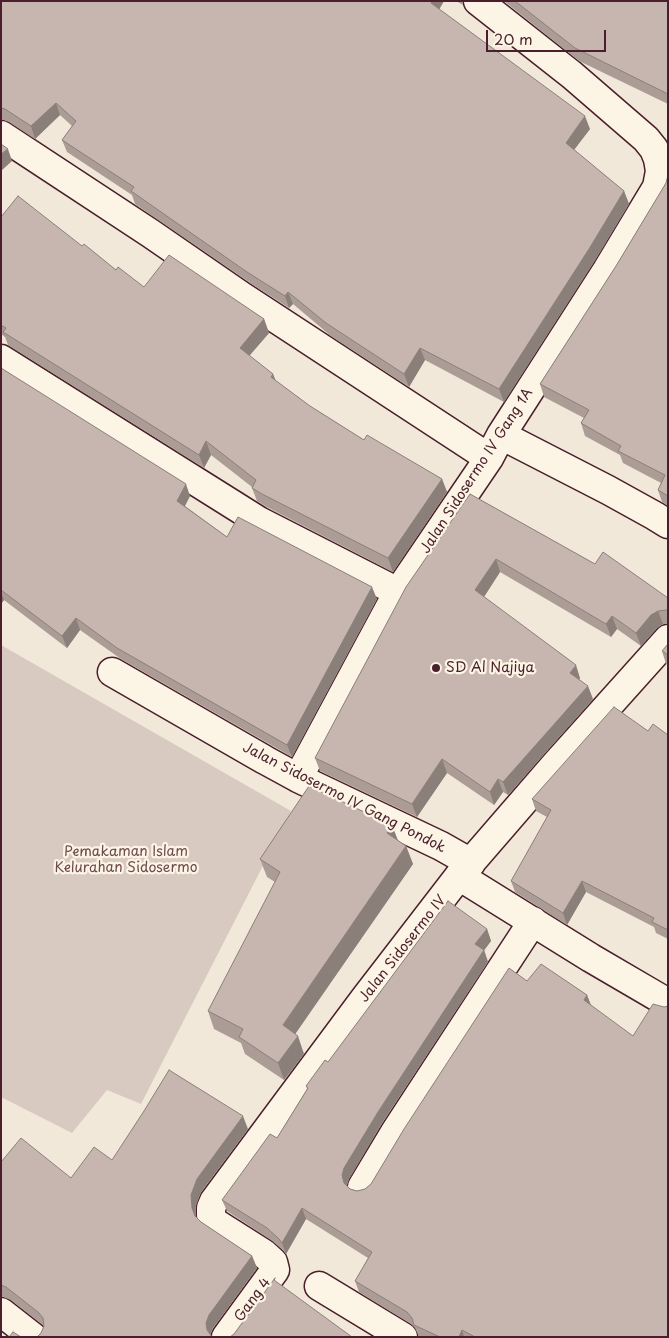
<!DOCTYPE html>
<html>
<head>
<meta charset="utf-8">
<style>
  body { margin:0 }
  #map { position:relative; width:669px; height:1338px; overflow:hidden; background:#f1e8da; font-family:"Playpen Sans",sans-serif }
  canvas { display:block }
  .frame { position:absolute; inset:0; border:2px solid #4a1f2b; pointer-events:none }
  .scale { position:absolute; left:486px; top:30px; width:120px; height:22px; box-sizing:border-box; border:2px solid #4a1f2b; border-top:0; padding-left:6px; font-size:15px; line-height:18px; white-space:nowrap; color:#4a1f2b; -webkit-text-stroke:4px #fcf5e5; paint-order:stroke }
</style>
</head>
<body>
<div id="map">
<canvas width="669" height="1338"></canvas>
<div class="frame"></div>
<div class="scale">20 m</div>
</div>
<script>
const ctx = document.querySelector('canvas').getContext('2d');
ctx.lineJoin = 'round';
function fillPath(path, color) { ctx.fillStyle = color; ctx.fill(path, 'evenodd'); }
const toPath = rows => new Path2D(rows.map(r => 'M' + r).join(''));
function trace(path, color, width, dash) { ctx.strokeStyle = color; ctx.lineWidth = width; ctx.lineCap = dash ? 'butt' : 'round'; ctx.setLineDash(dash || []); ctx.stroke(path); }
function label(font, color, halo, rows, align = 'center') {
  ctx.font = font + ' "Playpen Sans",sans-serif'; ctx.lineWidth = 4.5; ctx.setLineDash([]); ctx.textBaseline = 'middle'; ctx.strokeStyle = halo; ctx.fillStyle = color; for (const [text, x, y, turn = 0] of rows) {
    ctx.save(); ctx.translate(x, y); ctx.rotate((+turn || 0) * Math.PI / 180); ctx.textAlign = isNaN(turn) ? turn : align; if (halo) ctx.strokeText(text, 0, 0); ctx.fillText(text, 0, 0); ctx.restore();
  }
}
const green = toPath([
  [1,645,291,811,141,1104,107,1090,72,1133,1,1097]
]);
const street = toPath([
  [1,135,150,233,243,297,489,458],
  [1,359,259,521,398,592],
  [501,435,608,490,655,516,668,524],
  [112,672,265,760,298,778,441,846,471,863],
  [298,778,398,592,489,458,501,435,607,270,657,187,660,171,658,159,654,149,646,139,572,75,478,1],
  [459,876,591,958,668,1003],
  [362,1187,395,1132,533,921],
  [319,1286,403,1337],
  [1,1312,33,1337],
  [226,1337,275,1270,273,1262,263,1253,214,1222,211,1215,211,1208,214,1201,365,998,459,876,555,765,668,639]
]);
const wall = toPath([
  [1,1,444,1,439,9,590,129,574,150,624,191,629,204,594,262,504,402,425,360,409,387,331,336,293,304,289,308,252,284,135,204,132,195,67,152,62,140,72,126,60,115,35,139,9,122,1,119],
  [456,1,463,1,463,5],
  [504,1,668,1,668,104,579,61],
  [668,175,668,506,662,502,658,490,661,483,623,463,620,455,585,436,581,423,584,418,544,397,540,384,616,266,666,183],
  [1,217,82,246,116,270,144,287,264,319,269,333,249,356,273,374,276,381,310,406,364,440,442,479,447,492,393,572,267,507,257,501,252,488,252,487,211,455,204,468,8,345,5,337,1,334],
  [1,368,190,496,185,506,227,537,377,599,292,757,121,659,80,630,67,648,4,600,1,604],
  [470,494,595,564,668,598,668,624,663,624,656,629,641,646,617,629,611,637,500,572,484,597,580,678,579,680,593,699,508,795,503,792,494,805,447,773,417,817,320,771,315,758],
  [668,644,668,665,666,664,662,651],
  [648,731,668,735,668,939,656,933,654,927,586,892,567,925,515,892,511,881,547,817,536,811,532,799],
  [392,825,397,840,406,846,413,864,295,1034,304,1054,284,1080,245,1054,241,1043,214,1029,208,1011,275,882,267,877,260,859],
  [487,929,491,941,484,950,488,962,382,1123,349,1179,347,1185,350,1189,357,1191,365,1189,371,1184,527,981,587,995,591,1005,668,1337,419,1337,415,1328,411,1324,359,1292,355,1281,368,1258,306,1219,286,1254,283,1250,271,1240,227,1211,222,1200,277,1138,307,1089,306,1086,328,1062],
  [248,1129,201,1192,195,1208,196,1217,201,1222,252,1256,257,1268,213,1328,41,1333,44,1326,43,1325,11,1300,3,1297,1,1297,1,1162,71,1178,112,1160]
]);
const shadedWall = toPath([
  [432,1,444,1,436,15,431,3],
  [56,103,60,115,35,139,31,126],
  [585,116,590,129,570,155,566,143],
  [8,149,12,161,1,171,1,154],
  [624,191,629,204,594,262,504,402,499,389],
  [288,292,293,304,289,308,285,296],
  [264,319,269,333,244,362,240,348],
  [420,348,425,360,409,387,404,374],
  [273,374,278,388,271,377],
  [206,441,211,455,204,468,199,455],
  [442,479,447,492,393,572,388,558],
  [186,484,190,496,181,513,177,501],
  [496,559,500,572,480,603,475,590],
  [372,587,377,599,292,757,287,745],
  [1,592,4,600,1,604],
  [658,611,663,624,656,629,641,646,636,633,651,615],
  [612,616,617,629,611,637,606,624],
  [76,618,80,630,67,648,62,636],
  [576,665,580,678,575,686,570,673],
  [588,686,593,699,508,795,503,782],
  [442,759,447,773,417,817,412,804],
  [498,779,503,792,494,805,490,792],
  [392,825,399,843,387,833],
  [406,846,413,864,289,1043,283,1025],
  [582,881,586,892,567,925,563,913],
  [487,929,491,941,480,956,475,944],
  [484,950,488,962,382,1123,349,1179,346,1186,344,1183,342,1175,344,1168,378,1112],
  [587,995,591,1006,584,1000],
  [298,1036,304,1054,284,1080,278,1063],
  [243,1116,248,1129,201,1192,195,1208,197,1221,192,1208,191,1195,197,1179],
  [302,1208,306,1219,286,1254,282,1243],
  [252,1256,257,1268,213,1328,210,1336,207,1330,206,1323,209,1315],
  [462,1330,464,1337,459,1337]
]);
const building = toPath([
  [1,1,432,1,431,3,585,116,566,143,624,191,589,249,499,389,420,348,404,374,326,323,288,292,285,296,247,272,131,191,134,187,62,140,76,121,56,103,31,126,5,109,1,108,1,1],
  [515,1,668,1,668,94,575,48,515,1],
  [1,144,8,149,1,154,1,144],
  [668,175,668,496,658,490,665,475,618,451,621,446,581,423,589,410,540,384,616,266,666,183,668,175],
  [18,196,82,246,84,244,116,270,118,267,144,287,169,255,264,319,240,348,273,374,271,377,310,406,364,440,367,435,442,479,388,558,262,494,252,488,256,480,206,441,199,455,3,332,6,328,1,325,1,217,18,196],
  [1,368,186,484,177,501,227,537,238,517,372,587,287,745,117,648,76,618,62,636,1,590,1,368],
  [470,494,595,564,603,552,668,598,668,611,666,610,658,611,651,615,636,633,612,616,606,624,496,559,475,590,576,665,570,673,588,686,503,782,498,779,490,792,442,759,412,804,315,758,406,587,470,494],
  [668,644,668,655,662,651,668,644],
  [614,707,648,731,653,724,668,735,668,930,652,922,654,918,582,881,563,913,511,881,551,810,532,799,614,707],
  [309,786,392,825,387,833,406,846,283,1025,298,1036,278,1063,239,1037,243,1029,208,1011,280,872,260,859,309,786],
  [448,901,487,929,475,944,484,950,378,1112,344,1168,342,1175,344,1183,350,1189,357,1191,365,1189,371,1184,404,1129,509,968,527,981,541,964,587,995,584,1000,633,1036,653,1004,664,1007,668,1006,668,1337,475,1337,462,1330,459,1337,440,1337,414,1325,412,1318,407,1312,355,1281,372,1252,302,1208,282,1243,279,1239,267,1228,222,1200,270,1134,277,1138,308,1088,306,1086,325,1060,328,1062,448,901],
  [169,1070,243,1116,197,1179,191,1195,192,1208,195,1216,201,1222,252,1256,209,1315,206,1323,207,1330,212,1337,37,1337,41,1333,44,1326,43,1318,38,1312,6,1287,1,1285,1,1162,21,1138,71,1178,94,1147,112,1160,144,1111,169,1070],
  [275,1278,274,1280,352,1337,230,1337,234,1334,275,1278],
  [13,1332,21,1337,9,1337,13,1332]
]);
const markers = [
  [436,668,5,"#4a1f2b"]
];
const streetNames = [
  ["Jalan Sidosermo IV Gang 1A",477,471,-57],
  ["Jalan Sidosermo IV Gang Pondok",344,798,27],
  ["Jalan Sidosermo IV",403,949,-52],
  ["Gang 4",253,1300,-54]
];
const poiNames = [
  ["SD Al Najiya",446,668]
];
const parkNames = [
  ["Pemakaman Islam",126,852],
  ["Kelurahan Sidosermo",126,868]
];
fillPath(green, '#d8cac0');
trace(street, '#4a1f2b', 31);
trace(street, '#fcf5e5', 28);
fillPath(wall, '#ab9d96');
fillPath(shadedWall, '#8b7f7a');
fillPath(building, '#c7b6af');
trace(building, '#8b7f7a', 1);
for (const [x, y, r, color] of markers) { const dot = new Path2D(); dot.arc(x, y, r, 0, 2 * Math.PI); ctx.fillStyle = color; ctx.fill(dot); trace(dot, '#fcf5e5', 2); }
label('14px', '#4a1f2b', '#fcf5e5', streetNames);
label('14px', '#4a1f2b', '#fcf5e5', poiNames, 'left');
label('14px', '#6e4a50', '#fcf5e5', parkNames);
</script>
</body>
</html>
